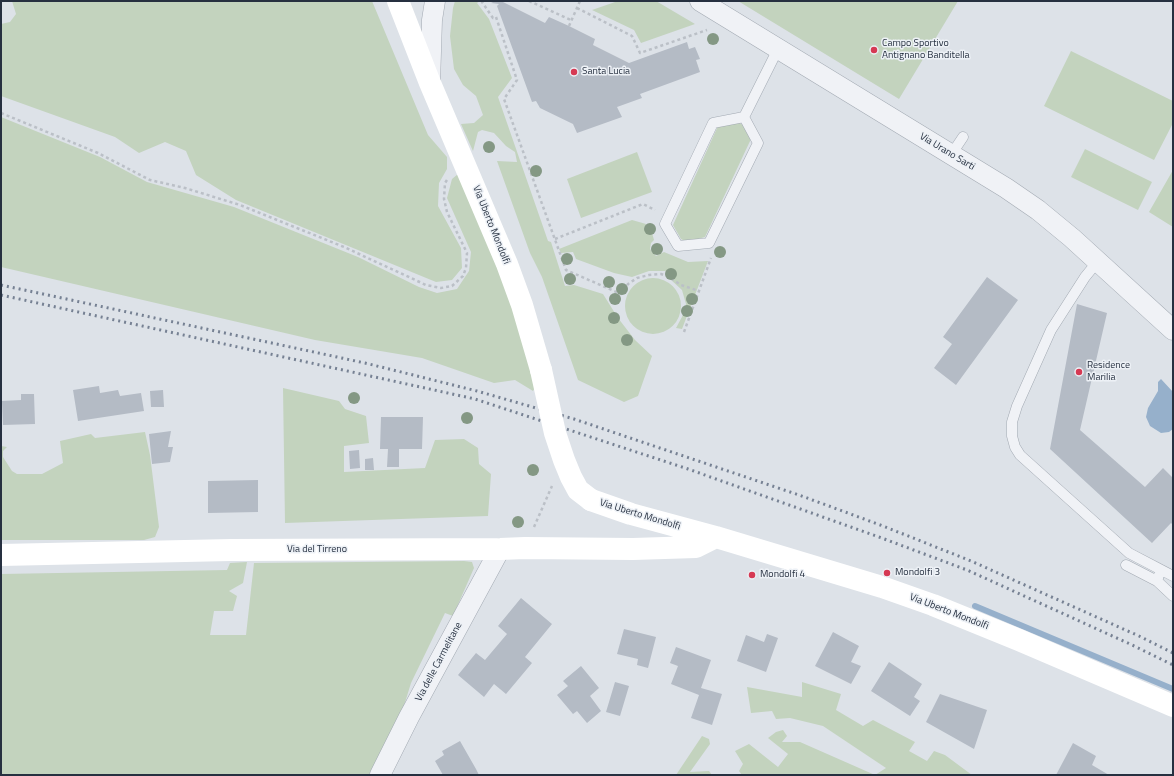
<!DOCTYPE html>
<html>
<head>
<meta charset="utf-8">
<style>
  body { margin:0 }
  #map { position:relative; width:1174px; height:776px; overflow:hidden; background:#dde2e8; font-family:"Titillium Web",sans-serif }
  canvas { display:block }
  .frame { position:absolute; inset:0; border:2px solid #263040; pointer-events:none }
</style>
</head>
<body>
<div id="map">
<canvas width="1174" height="776"></canvas>
<div class="frame"></div>
</div>
<script>
const ctx = document.querySelector('canvas').getContext('2d');
ctx.lineJoin = 'round';
function fillPath(path, color) { ctx.fillStyle = color; ctx.fill(path, 'evenodd'); }
const toPath = rows => new Path2D(rows.map(r => 'M' + r).join(''));
function trace(path, color, width, dash) { ctx.strokeStyle = color; ctx.lineWidth = width; ctx.lineCap = dash ? 'butt' : 'round'; ctx.setLineDash(dash || []); ctx.stroke(path); }
function label(font, color, halo, rows, align = 'center') {
  ctx.font = font + ' "Titillium Web",sans-serif'; ctx.lineWidth = 3; ctx.setLineDash([]); ctx.textBaseline = 'middle'; ctx.strokeStyle = halo; ctx.fillStyle = color; for (const [text, x, y, turn = 0] of rows) {
    ctx.save(); ctx.translate(x, y); ctx.rotate((+turn || 0) * Math.PI / 180); ctx.textAlign = isNaN(turn) ? turn : align; if (halo) ctx.strokeText(text, 0, 0); ctx.fillText(text, 0, 0); ctx.restore();
  }
}
const green = toPath([
  [12,1,372,1,428,135,447,157,447,169,439,183,438,206,461,248,462,268,452,280,436,282,236,200,196,175,186,151,165,142,139,153,115,137,1,96,1,24,10,22,16,14],
  [455,1,480,1,477,3,489,19,512,78,498,97,548,241,551,242,565,286,574,285,603,294,618,318,635,340,652,356,638,396,624,402,578,380,542,277,530,253,497,161,517,162,515,152,506,146,494,133,482,130,478,132,473,151,461,124,474,123,483,115,476,96,463,85,454,69,450,36,453,8],
  [618,1,656,1,695,24,641,43,634,30,592,10],
  [738,1,958,1,899,99],
  [1071,51,1173,101,1173,123,1154,160,1044,106],
  [1,117,100,157,147,182,234,207,358,257,419,287,437,293,457,289,469,271,471,252,447,198,452,179,458,174,515,310,536,386,533,391,515,380,494,383,422,358,315,340,1,267],
  [738,122,743,125,751,139,705,237,687,242,681,239,673,225,718,126],
  [1085,149,1152,182,1138,210,1071,177],
  [637,152,652,192,581,218,567,179],
  [1173,170,1173,227,1149,212],
  [632,220,646,224,644,228,647,231,652,233,654,240,651,243,650,249,656,256,664,252,688,262,708,261,682,329,676,328,683,315,686,304,682,290,670,279,672,276,665,271,649,271,632,277,614,273,576,259,573,252,561,253,559,249],
  '625 306a28 28 0 1 1 56 0a28 28 0 1 1-56 0Z',
  [283,388,339,401,345,409,366,416,369,443,344,446,344,472,425,468,435,440,464,439,478,448,479,464,491,474,488,516,285,523],
  [145,432,150,455,159,527,155,537,144,540,1,540,1,446,7,447,3,451,3,457,12,471,17,474,42,474,63,463,60,441,91,434,95,438],
  [464,561,472,562,474,568,453,616,445,613,411,683,403,709,369,775,1,775,1,574,227,570,230,563,247,562,243,583,229,591,237,596,233,611,214,611,210,635,246,635,254,563],
  [802,682,841,694,836,710,863,726,873,720,915,742,909,751,927,761,934,751,945,755,972,775,742,775,739,771,743,764,735,751,749,744,778,767,788,754,768,738,776,732,783,730,787,736,782,742,800,742,875,775,886,768,823,726,790,718,776,719,772,711,751,713,747,687,802,697],
  [702,736,709,739,710,744,690,772,709,771,712,775,676,775]
]);
const water = toPath([
  [1161,379,1173,392,1173,429,1169,432,1161,433,1150,426,1146,417,1148,408,1158,391,1158,382]
]);
const stream = toPath([
  [975,606,1173,689]
]);
const building = toPath([
  [495,1,501,1,545,23,549,17,569,26,595,39,593,45,629,63,687,42,689,49,695,47,700,59,696,60,700,72,640,94,642,98,617,107,622,117,577,133,573,124,540,108,536,101,532,102,497,6,499,4,491,3],
  [987,277,1018,300,956,385,934,368,952,344,943,337],
  [1077,304,1107,313,1080,430,1145,487,1163,468,1173,478,1173,525,1171,523,1152,543,1050,449],
  [99,386,100,393,118,390,120,396,141,393,144,411,78,421,73,390],
  [163,390,164,407,151,407,150,391],
  [21,394,34,394,35,424,3,425,2,401,21,400],
  [381,417,423,417,422,449,399,449,399,467,387,467,388,449,380,449],
  [171,431,168,447,173,447,170,462,152,464,149,434],
  [359,450,360,468,350,469,349,451],
  [373,458,374,470,365,470,365,459],
  [258,480,258,512,208,513,208,481],
  [521,598,552,624,525,657,532,663,506,694,494,684,484,697,458,675,476,653,485,660,507,634,498,626],
  [624,629,656,637,648,668,637,665,638,659,617,654],
  [833,632,859,646,851,662,861,666,851,684,815,666],
  [767,634,778,638,766,672,737,661,746,635,764,642],
  [676,647,711,660,701,688,722,694,712,725,691,718,699,695,671,684,678,666,670,663],
  [889,662,922,684,914,697,920,701,910,716,871,691],
  [581,666,599,688,590,696,601,711,587,723,577,711,573,714,557,695,568,686,563,681],
  [615,682,629,686,620,716,606,712],
  [940,694,987,710,974,749,926,722],
  [460,741,476,769,479,775,443,775,435,761,444,755,442,751],
  [1073,743,1096,756,1092,765,1109,775,1056,775]
]);
const path = toPath([
  [483,1,482,2,493,18,496,17,517,80,504,99,566,270,621,294,628,284,637,278,649,275,661,274,669,277,681,285,699,291],
  [529,1,571,20],
  [577,8,632,36,640,53,707,30],
  [569,26,580,1],
  [1,113,98,153,150,180,185,188,240,205,344,247,426,285,441,288,452,286,463,276,466,268,467,253,447,212,444,199,445,183,447,180],
  [555,239,643,204,655,210],
  [684,332,711,258],
  [534,527,552,486]
]);
const lane = toPath([
  [744,117,758,143,709,243,678,246,665,224,713,123,744,117,778,49],
  [951,155,963,137],
  [1098,261,1085,277,1051,330,1017,406,1012,422,1012,436,1015,447,1020,455,1129,553,1173,576],
  [1126,565,1157,581],
  [1159,575,1157,581,1173,596]
]);
const street = toPath([
  [700,1,1006,188,1038,210,1072,238,1173,330],
  [430,83,432,20,435,1],
  [380,775,409,717,500,549]
]);
const secondary = toPath([
  [398,1,430,83,507,264,522,305,541,370],
  [591,500,631,514,716,537,882,587,933,605,1019,640,1173,706],
  [1,555,231,550,500,549,525,548,633,549,696,547,716,537]
]);
const rail = toPath([
  [1,285,365,363,477,391,574,419,799,495,883,526,971,561,1139,636,1173,653],
  [1,295,475,399,688,469,879,537,967,570,1130,644,1173,665]
]);
const secondaryBridge = toPath([
  [541,370,555,433,564,460,571,477,578,490,591,500]
]);
const trees = [
  [713,39],
  [489,147],
  [536,171],
  [650,229],
  [657,249],
  [720,252],
  [567,259],
  [671,274],
  [570,279],
  [609,282],
  [622,289],
  [615,299],
  [692,299],
  [687,311],
  [614,318],
  [627,340],
  [354,398],
  [467,418],
  [533,470],
  [518,522]
];
const markers = [
  [874,50,4,"#d63953"],
  [574,72,4,"#d63953"],
  [1079,372,4,"#d63953"],
  [887,573,4,"#d63953"],
  [752,575,4,"#d63953"]
];
const poiNames = [
  ["Campo Sportivo",882,44],
  ["Antignano Banditella",882,56],
  ["Santa Lucia",582,72],
  ["Residence",1087,366],
  ["Marilia",1087,378],
  ["Mondolfi 3",895,573],
  ["Mondolfi 4",760,575]
];
const streetNames = [
  ["Via Urano Sarti",947,152,31],
  ["Via Uberto Mondolfi",491,225,68],
  ["Via Uberto Mondolfi",640,515,17],
  ["Via del Tirreno",317,550],
  ["Via Uberto Mondolfi",949,612,21],
  ["Via delle Carmelitane",439,662,-62]
];
fillPath(green, '#c3d3be');
fillPath(water, '#96b0cb');
trace(stream, '#96b0cb', 6);
fillPath(building, '#b4bbc5');
trace(lane, '#a2a9b2', 11);
trace(street, '#a2a9b2', 21);
trace(path, '#bbc0c7', 2.5, [3, 3]);
trace(lane, '#f0f2f6', 10);
trace(street, '#f0f2f6', 20);
trace(secondary, '#fff', 22);
trace(rail, '#768193', 3, [2, 4]);
trace(secondaryBridge, '#fff', 22);
ctx.fillStyle = '#849884';
for (const [x, y] of trees) { ctx.beginPath(); ctx.arc(x, y, 6, 0, 2 * Math.PI); ctx.fill(); }
for (const [x, y, r, color] of markers) { const dot = new Path2D(); dot.arc(x, y, r, 0, 2 * Math.PI); ctx.fillStyle = color; ctx.fill(dot); trace(dot, '#edf1f6', 1.5); }
label('10px', '#263040', '#edf1f6', poiNames, 'left');
label('10px', '#263040', '#edf1f6', streetNames);
</script>
</body>
</html>
